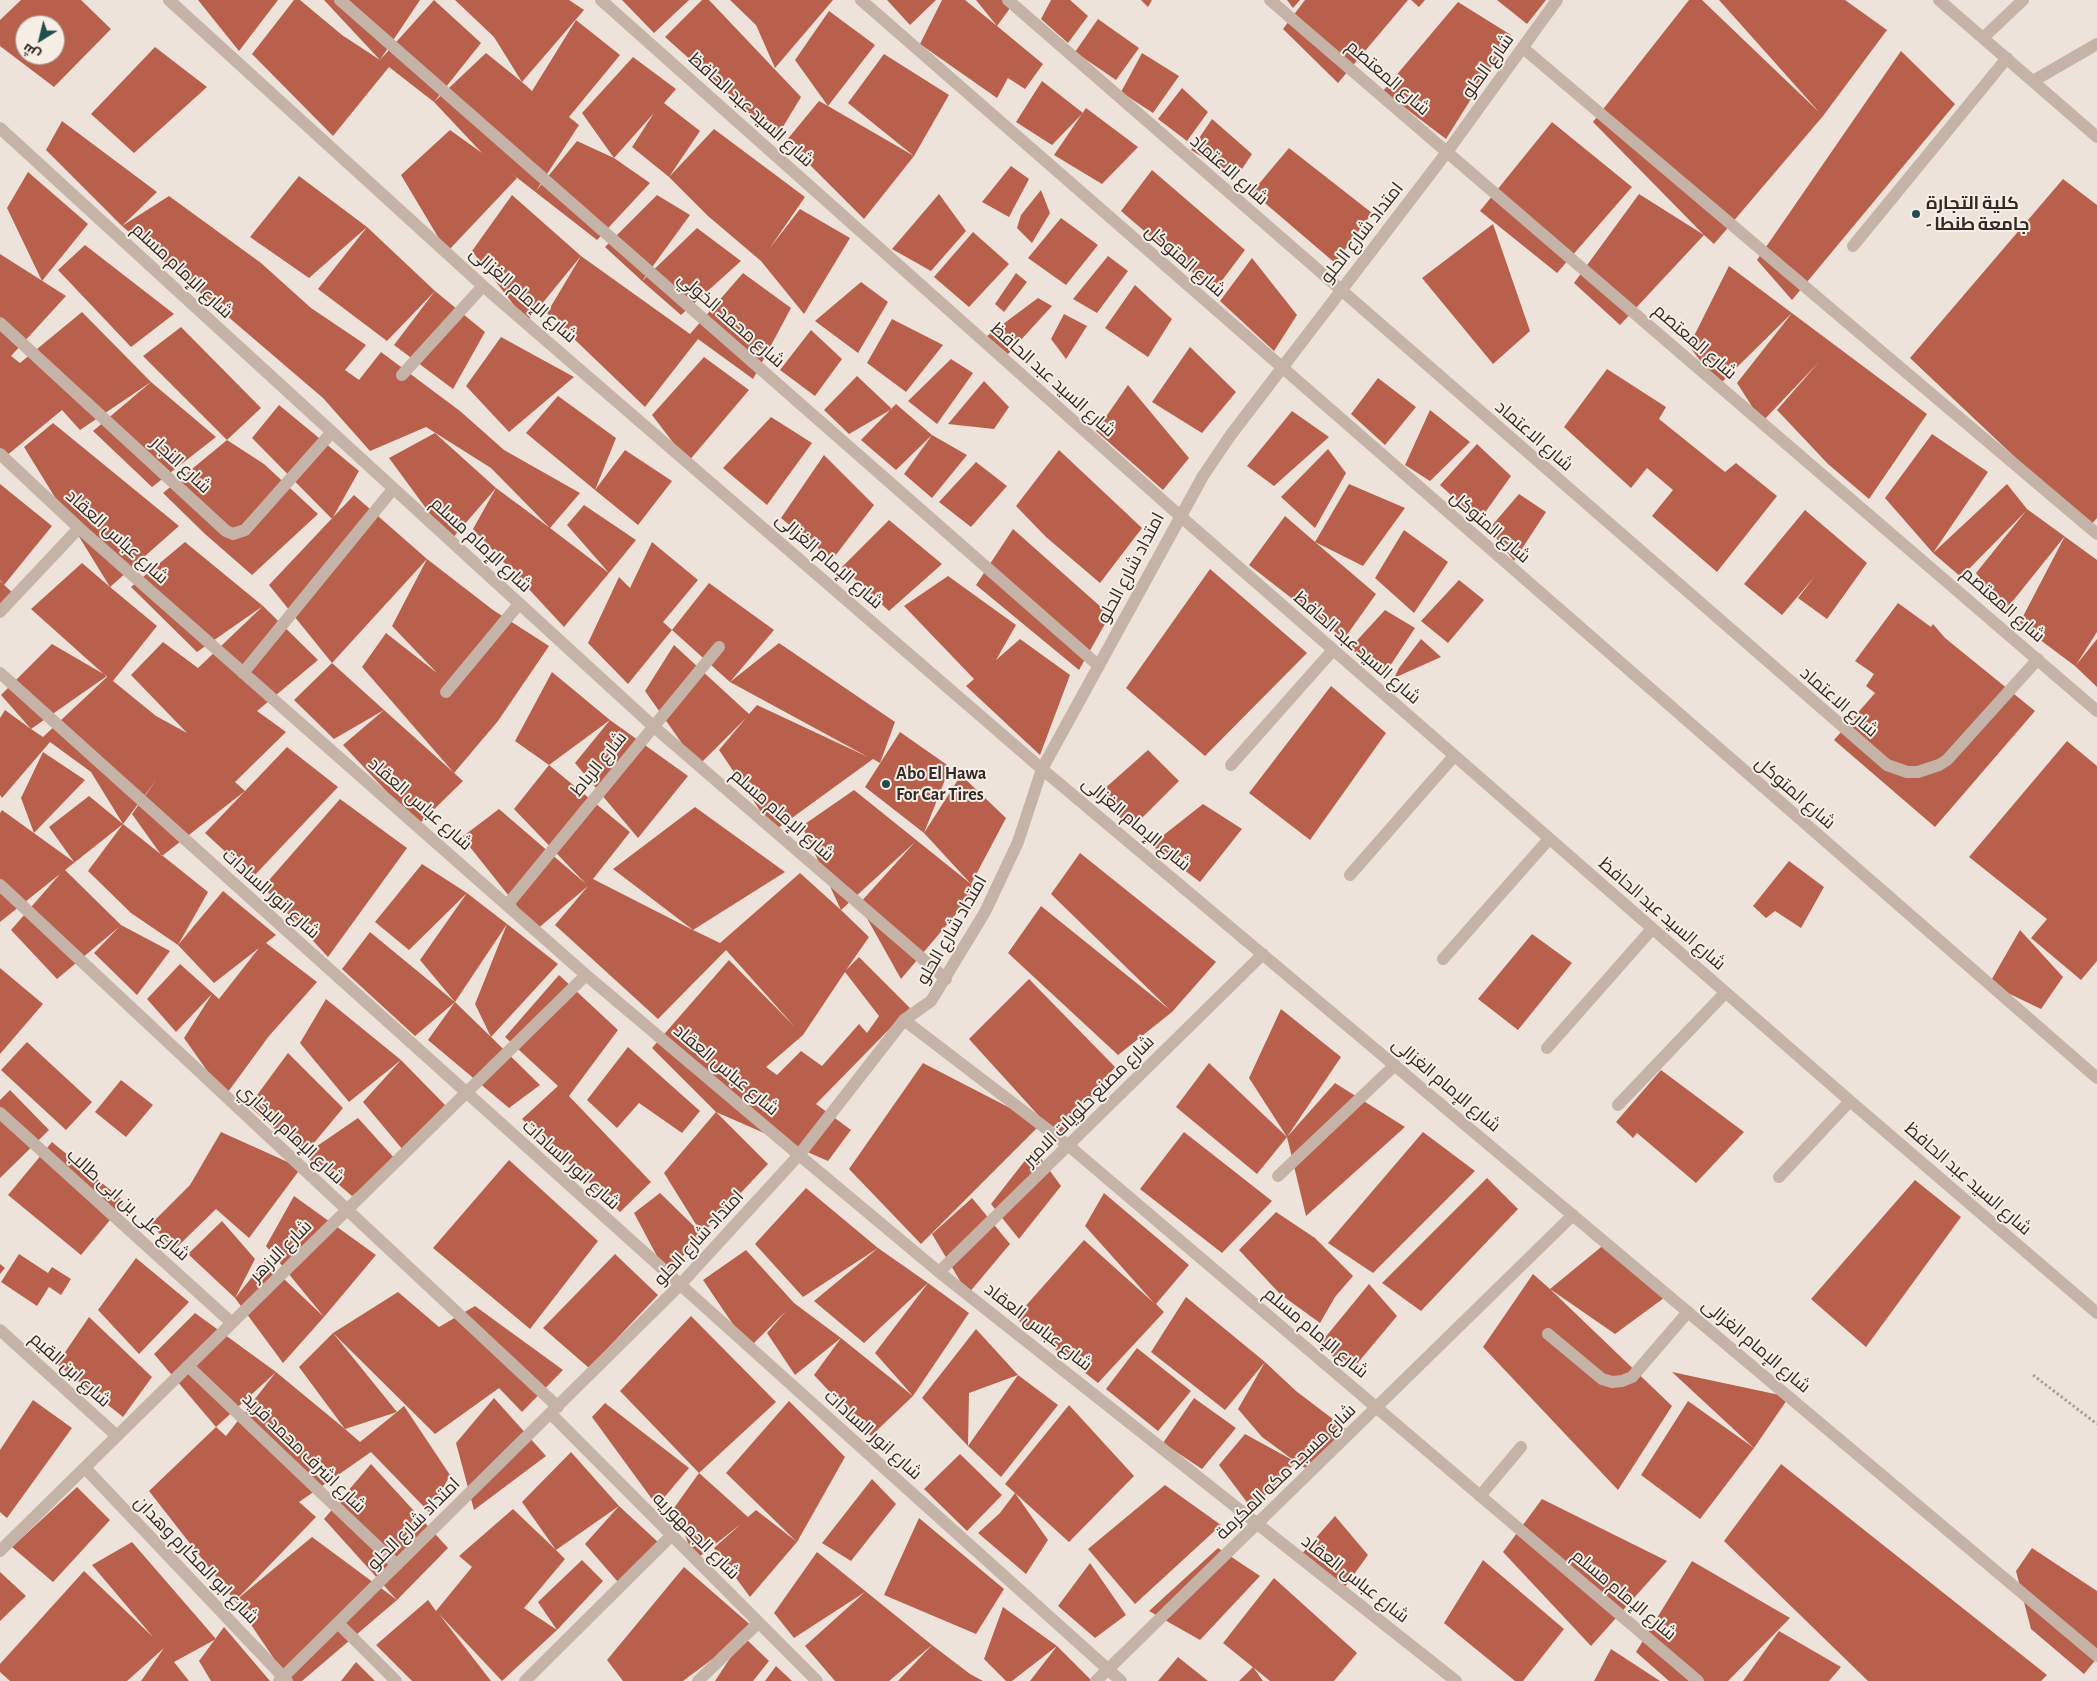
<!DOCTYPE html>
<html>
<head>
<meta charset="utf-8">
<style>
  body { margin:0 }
  #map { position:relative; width:2097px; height:1681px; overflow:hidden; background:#eee3da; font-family:"Alegreya Sans",Cairo,sans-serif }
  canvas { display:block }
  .north { position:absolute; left:15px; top:15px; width:50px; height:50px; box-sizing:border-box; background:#f7eee5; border:1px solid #a8a099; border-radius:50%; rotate:216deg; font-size:14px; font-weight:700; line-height:20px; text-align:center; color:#322a27 }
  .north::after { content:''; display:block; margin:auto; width:18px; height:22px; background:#214f4f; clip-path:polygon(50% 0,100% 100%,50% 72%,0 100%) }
</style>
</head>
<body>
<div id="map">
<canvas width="2097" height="1681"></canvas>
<div class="north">ش</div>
</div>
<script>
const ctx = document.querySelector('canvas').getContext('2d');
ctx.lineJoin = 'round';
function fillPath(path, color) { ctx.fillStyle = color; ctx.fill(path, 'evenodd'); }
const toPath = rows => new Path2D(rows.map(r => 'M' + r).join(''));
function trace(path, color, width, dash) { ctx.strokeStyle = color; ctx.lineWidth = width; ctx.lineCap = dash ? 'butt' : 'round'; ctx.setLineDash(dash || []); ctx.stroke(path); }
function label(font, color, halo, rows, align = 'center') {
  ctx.font = font + ' "Alegreya Sans",Cairo,sans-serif'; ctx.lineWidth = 4; ctx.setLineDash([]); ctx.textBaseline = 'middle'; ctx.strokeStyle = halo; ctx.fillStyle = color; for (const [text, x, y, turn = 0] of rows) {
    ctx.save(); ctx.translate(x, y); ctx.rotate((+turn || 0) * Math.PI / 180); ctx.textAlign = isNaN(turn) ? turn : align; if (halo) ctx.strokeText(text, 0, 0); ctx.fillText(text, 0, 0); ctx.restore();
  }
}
const building = toPath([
  [21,0,81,0,111,29,54,87,0,46,0,20],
  [25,25,55,25,55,55,25,55],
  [198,0,278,0,239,51],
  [294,0,300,0,342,35,380,60,324,0,420,0,380,60,434,0,481,43,434,102,389,67,333,136,252,54],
  [455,0,569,0,584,10,522,82,532,91,576,20,620,55,569,117,579,125,536,191,577,141,614,158,650,183,597,240,511,173,517,178,447,252,401,175,450,130,482,153,434,102,486,53,522,82,494,37],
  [622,0,689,0,654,33],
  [702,0,709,0,801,97,775,140,741,105,665,37],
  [730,0,833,0,775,68,756,25],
  [887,0,936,0,910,25],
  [942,0,965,0,997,26,976,0,1016,0,997,26,1043,64,1025,89,1008,78,997,98,920,44],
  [1051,0,1070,0,1088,16,1068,43,1041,19],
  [1141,0,1152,0,1148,7],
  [1287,0,1300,0,1293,8],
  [1305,0,1408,0,1338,83,1283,29],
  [1411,0,1425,0,1419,7],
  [1497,0,1546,0,1527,24],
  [1689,0,1702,0,1819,112,1719,0,1845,0,1887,30,1823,116,1714,244,1704,235,1620,325,1574,283,1639,194,1704,235,1593,122],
  [1458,2,1511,35,1446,139,1383,91],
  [829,11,875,45,828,106,914,156,864,219,786,141,819,101,828,106,795,60],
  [1098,19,1139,48,1116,80,1075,52],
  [155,47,207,87,134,153,91,114],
  [1901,51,1955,104,1792,300,1757,260],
  [1142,53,1179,76,1153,113,1121,92],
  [884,54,949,95,914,156,848,103],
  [633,57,676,89,664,103,700,131,669,177,714,129,805,197,769,249,800,209,850,238,804,314,761,261,708,216,669,177,632,147,654,113,614,158,582,113],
  [1042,81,1083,113,1052,145,1016,122],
  [1182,88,1208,112,1187,141,1158,119],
  [1086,108,1138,147,1102,184,1054,155],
  [1212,119,1252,154,1236,178,1191,150],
  [62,121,157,192,122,226,46,150],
  [1552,122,1632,187,1557,273,1480,211],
  [1289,148,1372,213,1335,263,1252,192],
  [1011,166,1029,179,1009,217,982,202],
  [1152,170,1245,250,1214,291,1121,211],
  [28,172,88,224,42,281,7,208],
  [299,176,367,227,435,291,387,341,318,289,367,227,309,278,250,237],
  [2063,179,2097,205,2097,518,2089,527,1910,358],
  [1041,190,1050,213,1032,243,1017,228,1021,215],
  [939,194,966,231,931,271,892,249],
  [512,195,581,256,527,322,472,251],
  [657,195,690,215,642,281,697,228,741,261,681,315,642,281,605,247],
  [169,196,261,263,311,308,366,345,345,370,359,380,381,352,460,411,504,450,580,493,550,528,609,573,564,627,473,529,496,488,550,528,491,468,426,427,370,451,323,398,122,226],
  [1061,218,1098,245,1066,285,1028,258],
  [1493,224,1530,331,1493,364,1422,278],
  [973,232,1009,264,969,307,934,277],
  [85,245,174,314,131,347,58,270],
  [0,254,66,296,11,356,20,363,82,312,151,382,216,437,152,487,93,431,151,382,80,430,62,410,0,461],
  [581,256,690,334,743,273,791,308,753,379,698,339,645,407,547,313],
  [1108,256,1128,271,1097,313,1073,299],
  [1252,258,1297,315,1274,351,1220,301],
  [1729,266,1927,414,1869,499,1828,464,1777,410,1819,362,1762,422,1737,383,1792,313,1719,385,1689,346],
  [1016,273,1027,282,1004,312,995,304],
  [861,282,888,302,858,353,815,321],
  [1135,285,1172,319,1148,357,1105,328],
  [435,291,485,332,453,389,394,345],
  [1038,298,1052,306,1008,354,987,336],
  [1064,314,1087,326,1066,359,1051,339],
  [892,319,943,345,906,392,867,363],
  [181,327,261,408,227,440,264,464,318,514,252,575,205,534,163,493,227,440,143,356],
  [811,330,842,359,815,396,780,370],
  [501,337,574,377,509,432,466,386],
  [1190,347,1236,392,1202,433,1152,402],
  [704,357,749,390,688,462,652,415],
  [951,359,973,373,937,424,908,401],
  [1607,369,1666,407,1659,419,1725,472,1736,463,1777,496,1717,572,1652,516,1673,490,1647,468,1631,488,1564,427],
  [857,376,892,409,849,434,824,410],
  [1378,378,1416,407,1385,445,1351,414],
  [984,381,1009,407,994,429,948,424],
  [1128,385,1189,458,1163,490,1096,431],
  [558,396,616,438,595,490,625,450,672,481,638,525,595,490,526,433],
  [896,404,932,435,967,455,932,498,904,474,932,435,896,470,861,440],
  [279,405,359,471,332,519,252,438],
  [1430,410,1470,442,1430,481,1405,465],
  [1292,411,1329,437,1274,486,1247,466],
  [771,417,812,443,767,505,723,468],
  [53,423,179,526,110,587,157,626,113,681,156,716,187,733,131,675,163,642,198,668,263,606,318,660,257,711,286,732,235,782,245,791,162,856,132,814,157,779,123,824,91,772,50,742,2,798,0,795,0,718,5,710,31,729,1,695,52,644,107,676,31,729,43,737,107,677,31,609,82,563,110,587,24,447],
  [435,433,496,488,450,541,389,458],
  [1932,434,1988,472,1933,553,2007,484,2027,509,2097,560,2097,632,2076,665,2097,639,2097,687,2075,666,2019,624,2065,536,2004,612,1976,573,2026,511,1961,577,1933,553,1885,498],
  [1477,444,1511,476,1479,521,1440,485],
  [1328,449,1346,473,1315,528,1281,497],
  [1059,450,1142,528,1100,583,1046,537,1016,506],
  [824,455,874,505,832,560,781,518],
  [976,462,1007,486,971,527,939,502],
  [0,484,52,526,4,585,0,580],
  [1349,484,1405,508,1363,566,1315,542,1376,594,1344,639,1249,565,1285,516,1315,542],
  [1519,494,1546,512,1514,561,1489,529],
  [354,495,427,559,493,610,549,646,498,721,454,773,362,667,386,633,437,673,392,626,427,559,332,663,384,710,334,739,294,700,332,663,269,585],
  [584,505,636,540,609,573,567,525],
  [1805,510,1867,563,1827,619,1798,598,1815,576,1782,615,1744,584],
  [889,520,942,564,889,611,842,567],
  [1013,529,1110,615,1079,670,976,585],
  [1404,530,1448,562,1414,613,1375,578],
  [185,542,263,606,197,652,131,587],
  [652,542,698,580,663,622,672,630,628,684,588,643,619,577,630,588],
  [1210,569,1307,653,1205,756,1126,688],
  [948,576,1016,625,996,660,1020,639,1070,675,1040,755,966,686,974,679,904,606],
  [1459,580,1484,600,1448,643,1421,621],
  [0,581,16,596,0,609],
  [709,583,774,630,730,682,672,630],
  [1898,603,1931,627,1933,624,1945,638,2035,711,1935,827,1834,740,1875,693,1866,686,1874,674,1855,661],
  [1385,610,1415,628,1384,675,1350,648],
  [1421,639,1441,657,1394,678,1399,668],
  [779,643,895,722,880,763,873,759,774,831,719,750,746,718,698,766,645,691,674,645,749,714,757,705,868,757,730,682],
  [552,672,610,720,549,765,630,832,593,879,693,930,613,869,695,807,785,872,693,930,720,943,800,873,841,910,802,826,854,790,971,884,924,833,865,787,900,732,950,767,924,833,961,775,1006,818,971,884,977,889,901,979,859,904,915,842,841,910,869,937,846,970,859,957,910,1008,816,1104,851,1130,828,1161,716,1112,768,1164,702,1234,667,1275,634,1213,660,1193,702,1234,664,1173,716,1112,652,1048,729,960,795,1027,726,950,658,1019,555,925,588,886,536,930,462,837,499,809,586,884,514,809,549,765,515,741],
  [845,972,879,1016,867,1033,859,1024,822,1066,801,1051,777,1075,766,1067,803,1035],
  [1331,686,1386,733,1310,840,1249,793],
  [384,710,463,781,418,825,343,745],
  [610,720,688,776,638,838,575,763],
  [2067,741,2097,766,2097,961,2081,980,2031,938,2047,919,1969,857],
  [287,747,338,787,253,877,205,833],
  [1148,750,1179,781,1133,827,1094,798],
  [43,752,85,780,34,833,21,798],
  [89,796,123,824,65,870,121,925,170,951,137,995,94,953,119,927,57,979,11,930,60,874,0,922,0,813,2,810,74,862,49,827],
  [340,799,407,848,328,957,263,887],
  [1203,804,1242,829,1200,882,1151,845],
  [123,824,208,892,178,945,131,913,88,871],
  [1080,853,1216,962,1172,1012,1118,1055,1008,953,1041,906,1170,1010,1051,894],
  [1789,861,1824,887,1801,928,1775,911,1766,918,1753,906],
  [422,864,467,893,409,950,375,922],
  [223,891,276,935,266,943,317,982,269,1036,225,1096,184,1038,212,994,176,1032,147,999,180,964,219,999,259,948,214,983,178,945],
  [467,893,507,924,455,1002,415,1036,342,969,370,932,455,1002,420,960],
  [507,924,558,964,491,1037,540,1085,509,1108,428,1040,455,1002,491,1037,475,1004],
  [2020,930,2063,977,2041,1009,1989,984],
  [1532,934,1572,963,1518,1030,1478,999],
  [0,968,43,1004,0,1054],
  [559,975,618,1030,569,1096,651,1182,620,1212,522,1119,558,1086,505,1037],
  [1029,979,1115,1067,1059,1138,969,1039],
  [326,999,401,1060,349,1102,300,1043],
  [1281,1009,1341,1057,1287,1137,1335,1083,1405,1127,1306,1216,1287,1137,1257,1174,1176,1107,1209,1063,1287,1137,1249,1078],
  [27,1042,92,1102,66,1130,1,1070],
  [628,1047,700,1111,682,1133,639,1103,617,1128,587,1100],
  [288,1053,343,1108,304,1155,249,1106],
  [401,1060,445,1105,403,1150,363,1102],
  [923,1063,1041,1124,921,1244,849,1169],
  [1661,1070,1744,1132,1696,1183,1637,1133,1633,1138,1616,1122],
  [121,1080,153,1105,126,1137,95,1112],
  [10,1090,49,1130,0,1178,0,1100],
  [358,1118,396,1160,352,1196,304,1155],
  [221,1132,301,1168,249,1238,216,1209,174,1250,151,1224,190,1185],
  [1184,1132,1272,1201,1222,1253,1140,1189],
  [1423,1132,1475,1171,1373,1273,1328,1243],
  [52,1142,125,1202,81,1255,8,1195],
  [1034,1149,1061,1186,1019,1239,991,1204],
  [509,1160,598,1241,530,1329,433,1248],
  [1487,1178,1518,1209,1421,1311,1382,1283],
  [1915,1180,1961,1217,1866,1347,1811,1299],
  [806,1188,878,1248,803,1297,755,1244],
  [1104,1193,1189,1265,1156,1304,1164,1312,1098,1383,1015,1318,1084,1240,1154,1303,1085,1226],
  [294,1196,376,1255,324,1317,266,1246],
  [972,1198,1010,1244,968,1294,932,1234],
  [1276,1212,1315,1238,1353,1276,1335,1297,1320,1323,1280,1294,1239,1250],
  [222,1221,255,1259,235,1298,188,1254],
  [1606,1243,1668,1295,1615,1334,1550,1289,1672,1406,1618,1490,1483,1347,1533,1274,1550,1289],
  [878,1248,928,1283,969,1313,913,1396,875,1353,928,1283,864,1343,814,1301],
  [746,1250,794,1303,841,1338,913,1396,871,1436,814,1375,841,1338,795,1375,767,1333,786,1311,749,1348,703,1280],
  [19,1254,48,1273,52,1267,71,1279,61,1295,49,1287,37,1306,1,1282],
  [615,1254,658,1295,589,1368,543,1328],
  [136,1258,189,1302,139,1354,98,1310],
  [265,1261,324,1317,283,1363,235,1298],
  [0,1264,5,1268,0,1274],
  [1369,1284,1397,1316,1351,1371,1319,1345],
  [398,1292,439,1327,475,1306,563,1370,522,1412,499,1388,435,1434,333,1333,397,1412,404,1406,450,1475,430,1513,371,1452,299,1502,316,1517,235,1601,312,1537,397,1600,324,1519,371,1464,448,1548,397,1600,302,1681,289,1681,235,1601,149,1491,216,1427,226,1436,276,1372,216,1427,154,1354,195,1313,276,1372,345,1429,299,1367,333,1333],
  [397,1412,360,1442,345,1429],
  [1186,1297,1265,1362,1296,1391,1346,1429,1305,1468,1296,1462,1252,1509,1219,1465,1245,1434,1296,1462,1262,1437,1238,1409,1265,1362,1225,1410,1151,1352],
  [691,1316,776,1402,699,1473,620,1391],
  [89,1317,152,1377,123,1417,57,1364],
  [976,1329,1018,1375,969,1393,968,1446,922,1398],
  [1137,1348,1191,1391,1158,1431,1106,1389],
  [1672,1372,1789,1397,1754,1448],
  [1018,1375,1058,1405,1001,1477,968,1446],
  [494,1398,546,1456,474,1510,456,1443],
  [1194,1398,1236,1428,1202,1469,1163,1443],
  [33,1400,72,1428,7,1518,0,1512,0,1450],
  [789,1401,845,1457,797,1542,726,1473],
  [1688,1401,1754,1448,1700,1519,1641,1475],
  [605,1403,689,1468,657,1506,592,1417],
  [1069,1405,1134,1476,1069,1542,1015,1493,1048,1540,1026,1574,978,1533,1000,1513,1015,1493,1005,1484],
  [571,1452,619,1506,659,1543,618,1582,585,1544,619,1506,556,1550,565,1559,524,1608,557,1630,502,1681,439,1614,491,1681,412,1681,376,1645,428,1600,436,1611,472,1567,459,1556,513,1509,556,1550,522,1502],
  [960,1454,1002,1495,967,1531,924,1489],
  [1781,1464,2047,1675,2041,1681,1868,1681,1724,1541],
  [699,1473,748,1517,756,1510,797,1542,750,1597,714,1548,741,1524,695,1560,674,1508],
  [872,1479,896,1504,851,1561,822,1543],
  [1165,1485,1221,1525,1135,1604,1088,1549],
  [77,1487,110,1520,53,1582,12,1547],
  [1542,1499,1667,1561,1591,1646,1503,1552],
  [1335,1516,1368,1555,1342,1591,1299,1557],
  [919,1518,1004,1589,976,1634,884,1595],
  [132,1542,216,1639,174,1662,189,1681,141,1681,164,1648,127,1681,10,1681,0,1672,0,1664,84,1571,153,1637,92,1565],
  [1218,1548,1260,1576,1200,1640,1149,1611],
  [2032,1548,2097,1591,2097,1658,2084,1674,2031,1629,2016,1571],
  [817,1552,932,1645,889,1681,835,1681,805,1646,865,1592,794,1638,774,1613],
  [582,1560,603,1581,557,1630,538,1602],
  [1483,1560,1564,1629,1523,1681,1515,1681,1444,1623],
  [1692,1561,1790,1618,1728,1681,1669,1681,1636,1652],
  [1090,1563,1126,1615,1095,1638,1058,1606],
  [684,1567,754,1628,683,1681,623,1681,607,1660],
  [0,1572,26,1596,0,1621],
  [1274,1578,1357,1653,1334,1681,1270,1681,1223,1643],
  [1003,1607,1057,1646,1012,1681,1006,1681,984,1659],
  [224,1627,270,1681,211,1681,199,1661],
  [1779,1631,1841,1667,1829,1681,1743,1681],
  [744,1637,769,1661,753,1681,715,1681],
  [932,1645,970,1674,983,1681,898,1681],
  [1057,1646,1092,1681,1030,1681],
  [1611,1649,1660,1681,1594,1681],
  [1178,1657,1208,1681,1158,1681],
  [356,1662,375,1681,341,1681],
  [776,1666,792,1681,765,1681],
  [1253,1667,1263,1681,1239,1681]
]);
const path = toPath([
  [2033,1375,2097,1424]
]);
const service = toPath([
  [1939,0,2097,137],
  [1983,38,2023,0],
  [1523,48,2097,534],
  [2033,81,2097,44],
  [1853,246,2007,58],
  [1548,1334,1602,1379,1612,1382,1622,1381,1632,1377,1688,1312],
  [1480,1496,1521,1447]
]);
const minor = toPath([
  [169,0,483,286,1042,769,2097,1656],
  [340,0,1099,666],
  [601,0,1179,515,1850,1101,2097,1313],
  [861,0,2097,1078],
  [1008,0,1887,765,1907,772,1918,772,1939,765,1947,760,2038,659],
  [1270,0,2097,711],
  [0,128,653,726,946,979],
  [0,323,226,531,233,534,245,530,332,432],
  [402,375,483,286],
  [0,454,79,528,586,975,799,1155,939,1272,1456,1681],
  [0,612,79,528],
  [0,673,1121,1681],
  [243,673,393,489],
  [446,692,519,604],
  [1231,765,1333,650],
  [1350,875,1454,756],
  [0,885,558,1407],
  [508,904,719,647],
  [1443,959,1549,839],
  [904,1020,1069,1146,1698,1681],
  [1547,1048,1652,929],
  [1618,1105,1725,993],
  [0,1113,232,1323],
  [1278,1176,1395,1065],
  [1779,1177,1850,1101],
  [939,1272,1263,954],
  [0,1330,117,1436],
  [188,1366,397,1565],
  [551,1414,817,1681],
  [85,1468,287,1681],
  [0,1551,586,975],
  [338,1623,396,1681],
  [279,1681,679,1286,799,1155,904,1020,931,1001,985,912,1018,842,1042,769,1203,476,1230,436,1447,152,1557,0],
  [525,1681,671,1536],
  [698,1681,758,1623],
  [1096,1681,1573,1215]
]);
const markers = [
  [1916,214,5,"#214f4f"],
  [886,784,5,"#214f4f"]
];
const streetNames = [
  ["شارع الحلو",1488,66,-54],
  ["شارع المعتصم",1388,78,41],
  ["شارع السيد عبد الحافظ",751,110,42],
  ["شارع الاعتماد",1229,170,41],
  ["امتداد شارع الحلو",1362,233,-52],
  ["شارع المتوكل",1185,261,41],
  ["شارع الإمام مسلم",182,271,43],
  ["شارع الإمام الغزالى",523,295,41],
  ["شارع محمد الخولي",731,320,41],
  ["شارع المعتصم",1695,342,41],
  ["شارع السيد عبد الحافظ",1053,380,42],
  ["شارع الاعتماد",1534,436,41],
  ["شارع النجار",181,465,43],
  ["شارع المتوكل",1490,527,41],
  ["شارع عباس العقاد",117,537,42],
  ["شارع الإمام مسلم",481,545,43],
  ["شارع الإمام الغزالى",829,561,41],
  ["امتداد شارع الحلو",1131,568,-62],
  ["شارع المعتصم",2003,605,41],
  ["شارع السيد عبد الحافظ",1357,648,41],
  ["شارع الاعتماد",1839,702,41],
  ["شارع الرباط",599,764,-51],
  ["شارع المتوكل",1795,793,41],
  ["شارع عباس العقاد",420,804,41],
  ["شارع الإمام مسلم",782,815,41],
  ["شارع الإمام الغزالى",1136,824,40],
  ["شارع انور السادات",271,894,42],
  ["شارع السيد عبد الحافظ",1662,914,41],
  ["امتداد شارع الحلو",952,930,-60],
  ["شارع عباس العقاد",726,1070,40],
  ["شارع الإمام الغزالى",1446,1085,40],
  ["شارع مصنع حلويات الامير",1089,1101,-45],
  ["شارع الإمام البخاري",291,1134,43],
  ["شارع انور السادات",571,1165,42],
  ["شارع السيد عبد الحافظ",1968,1179,41],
  ["شارع على بن ابى طالب",128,1205,42],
  ["امتداد شارع الحلو",699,1238,-47],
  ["شارع الازهر",281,1251,-45],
  ["شارع عباس العقاد",1038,1327,38],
  ["شارع الإمام مسلم",1316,1333,40],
  ["شارع الإمام الغزالى",1756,1346,40],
  ["شارع ابن القيم",70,1370,42],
  ["شارع انور السادات",873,1435,42],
  ["شارع اشرف محمد فريد",304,1453,44],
  ["شارع مسجد مكه المكرمة",1286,1472,-44],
  ["امتداد شارع الحلو",414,1524,-45],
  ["شارع الجمهوريه",696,1536,45],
  ["شارع ابو المكارم وهدان",196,1560,46],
  ["شارع عباس العقاد",1355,1579,38],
  ["شارع الإمام مسلم",1624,1595,40]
];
const poiNames = [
  ["كلية التجارة",1926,204],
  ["- جامعة طنطا",1926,225],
  ["Abo El Hawa",896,774],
  ["For Car Tires",896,795]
];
fillPath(building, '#b9604d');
trace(path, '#b09d92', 3, [2.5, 2.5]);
trace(service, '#c5b3a7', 12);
trace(minor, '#c5b3a7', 12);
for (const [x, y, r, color] of markers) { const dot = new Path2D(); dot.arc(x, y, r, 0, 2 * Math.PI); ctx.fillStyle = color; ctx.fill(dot); trace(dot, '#f7eee5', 2); }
label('18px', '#322a27', '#f7eee5', streetNames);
label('bold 18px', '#322a27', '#f7eee5', poiNames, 'left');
</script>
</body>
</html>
